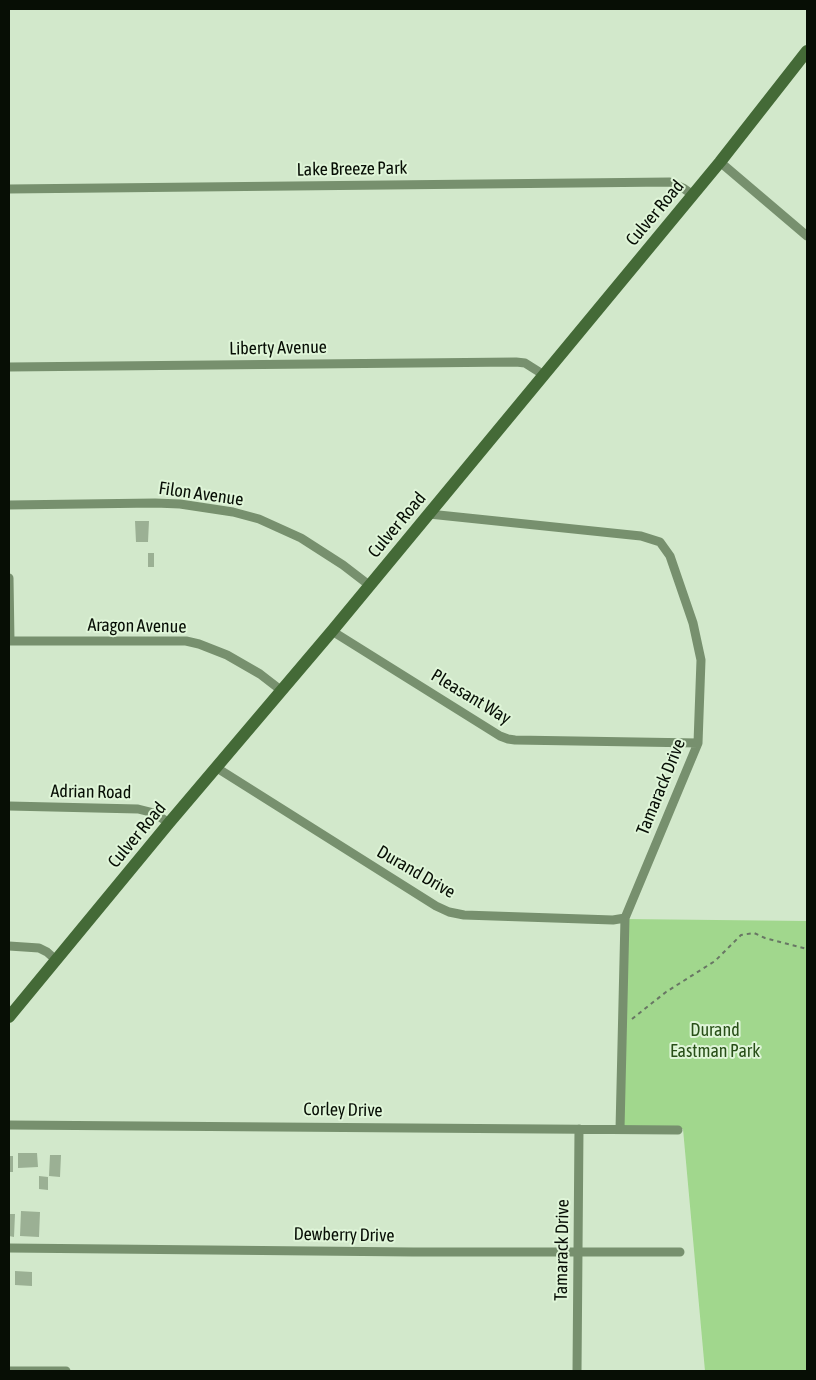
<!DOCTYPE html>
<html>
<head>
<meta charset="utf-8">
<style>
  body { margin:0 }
  #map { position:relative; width:816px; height:1380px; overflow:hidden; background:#d2e8cb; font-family:"Asap Condensed",sans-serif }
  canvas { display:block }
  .frame { position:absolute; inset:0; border:10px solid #070e05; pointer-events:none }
</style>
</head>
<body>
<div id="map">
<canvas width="816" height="1380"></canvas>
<div class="frame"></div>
</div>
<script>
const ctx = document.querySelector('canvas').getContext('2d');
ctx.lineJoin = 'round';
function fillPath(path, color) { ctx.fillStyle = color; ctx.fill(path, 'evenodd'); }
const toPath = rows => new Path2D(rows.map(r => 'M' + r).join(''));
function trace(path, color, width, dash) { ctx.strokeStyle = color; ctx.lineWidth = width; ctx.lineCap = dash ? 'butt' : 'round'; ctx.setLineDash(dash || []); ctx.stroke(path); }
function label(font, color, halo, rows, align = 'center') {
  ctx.font = font + ' "Asap Condensed",sans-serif'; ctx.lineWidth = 4; ctx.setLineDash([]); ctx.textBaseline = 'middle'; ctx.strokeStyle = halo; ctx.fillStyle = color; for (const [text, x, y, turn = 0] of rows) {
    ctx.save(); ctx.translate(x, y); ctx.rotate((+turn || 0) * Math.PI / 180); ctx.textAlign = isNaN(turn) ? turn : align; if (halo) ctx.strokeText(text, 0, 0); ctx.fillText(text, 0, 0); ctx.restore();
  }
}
const green = toPath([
  [625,919,807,921,807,1371,705,1371,683,1129,621,1127]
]);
const building = toPath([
  [135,521,149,521,148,542,136,542],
  [148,553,154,553,154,567,148,567],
  [18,1153,37,1153,38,1167,18,1168],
  [50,1155,61,1155,60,1177,49,1176],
  [9,1156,13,1156,13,1172,9,1172],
  [39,1176,48,1177,48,1190,39,1189],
  [21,1211,40,1212,39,1237,20,1236],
  [9,1214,15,1214,14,1237,9,1236],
  [15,1271,32,1272,32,1286,15,1285]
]);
const path = toPath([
  [632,1019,666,992,715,961,741,935,754,933,765,938,807,949]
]);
const street = toPath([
  [720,162,807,236],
  [9,189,670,182,683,188,693,195],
  [9,367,516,362,525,363,544,375],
  [9,505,155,503,180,504,233,512,259,519,301,538,343,565,369,585],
  [429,514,641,536,660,542,670,556,693,623,701,660,698,743,625,918,620,1129],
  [9,578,10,641],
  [332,631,500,736,508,739,515,740,698,743],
  [9,641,186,641,199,644,227,655,260,674,282,691],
  [217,768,436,906,449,912,464,915,613,920,625,918],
  [9,806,138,809,154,813,169,823],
  [9,946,39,948,47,952,56,960],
  [9,1125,678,1130],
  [9,1248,413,1252,680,1252],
  [9,1371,66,1371],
  [577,1371,579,1129]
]);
const secondary = toPath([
  [9,1017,169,823,332,631,720,162,807,51]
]);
const streetNames = [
  ["Lake Breeze Park",352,169,-1],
  ["Culver Road",655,213,-50],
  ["Liberty Avenue",278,348,-1],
  ["Filon Avenue",201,494,8],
  ["Culver Road",397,525,-50],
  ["Aragon Avenue",137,626,1],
  ["Pleasant Way",471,697,31],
  ["Tamarack Drive",661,787,-68],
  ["Adrian Road",91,792,1],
  ["Culver Road",137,835,-50],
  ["Durand Drive",416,872,30],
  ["Corley Drive",343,1110,1],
  ["Dewberry Drive",344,1235,1],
  ["Tamarack Drive",562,1250,-89]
];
const parkNames = [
  ["Durand",715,1030],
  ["Eastman Park",715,1051]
];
fillPath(green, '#a1d78d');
fillPath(building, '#9bb094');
trace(path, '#687664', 2, [4, 4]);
trace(street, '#77906e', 9);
trace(secondary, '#446a37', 12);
label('18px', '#070e05', '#dff5d8', streetNames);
label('18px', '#284f18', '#dff5d8', parkNames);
</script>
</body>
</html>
